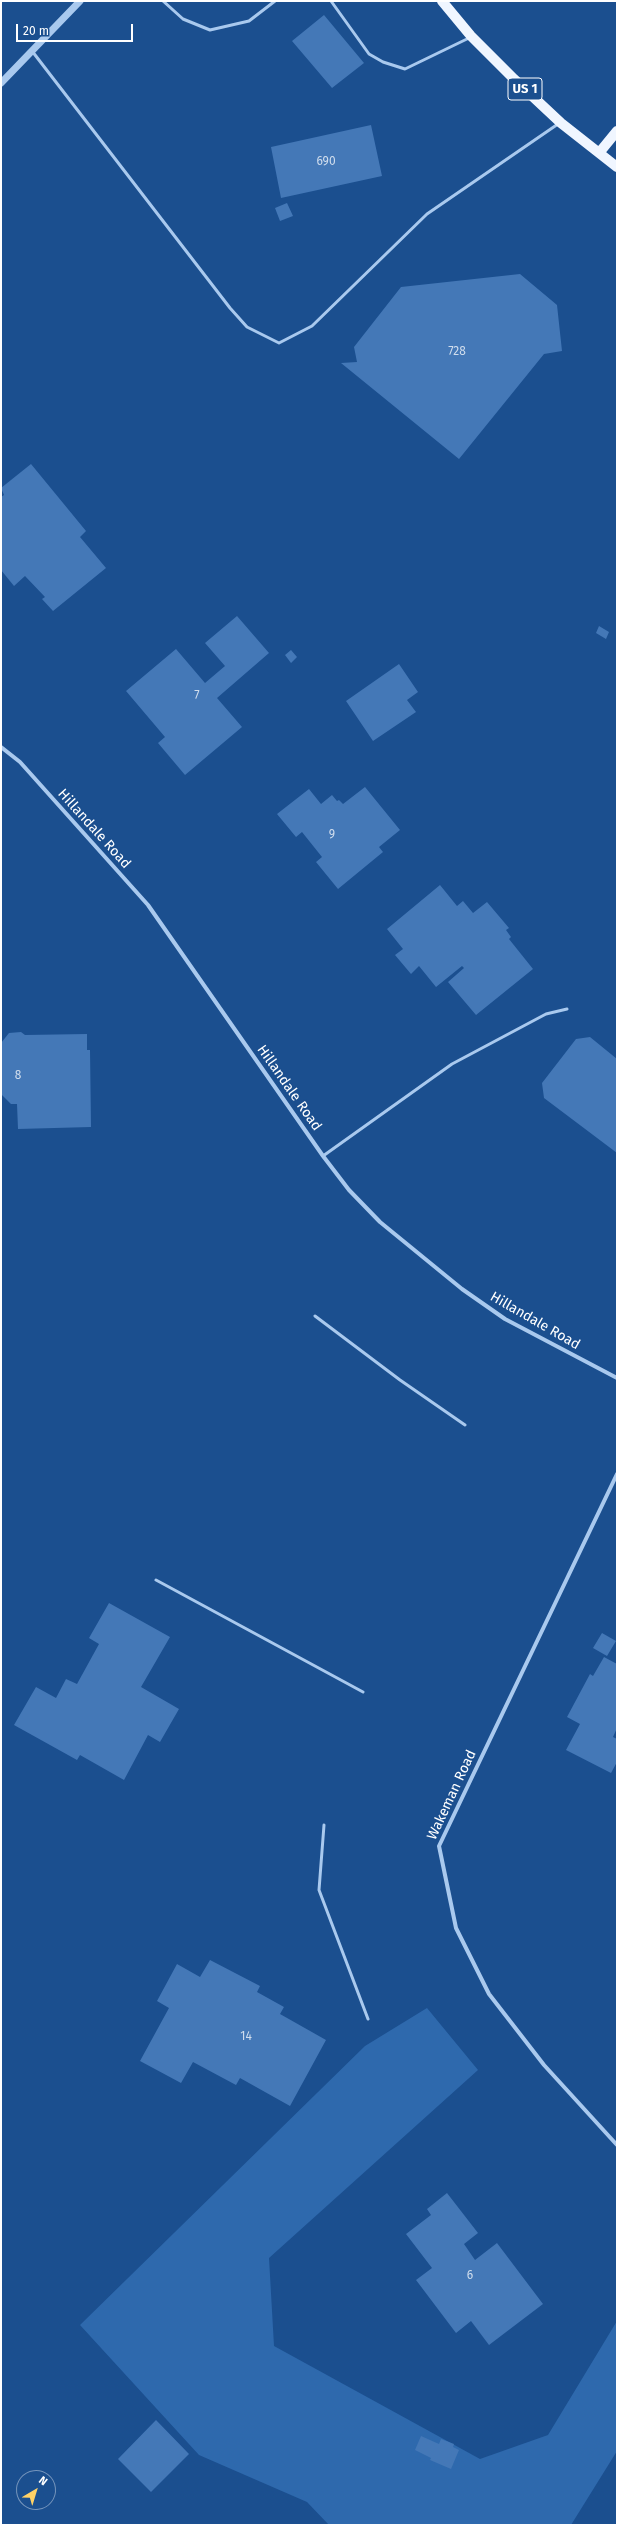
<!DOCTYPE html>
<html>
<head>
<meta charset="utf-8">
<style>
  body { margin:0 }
  #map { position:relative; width:618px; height:2526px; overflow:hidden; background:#1b4f8f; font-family:"Fira Sans",sans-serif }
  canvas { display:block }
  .frame { position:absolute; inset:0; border:2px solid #fff; pointer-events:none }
  .north { position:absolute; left:16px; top:2470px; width:40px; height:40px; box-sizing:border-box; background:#1b4f8f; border:1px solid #7695bc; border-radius:50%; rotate:38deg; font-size:11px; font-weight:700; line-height:16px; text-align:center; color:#fff }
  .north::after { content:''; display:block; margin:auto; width:14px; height:18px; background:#ffd166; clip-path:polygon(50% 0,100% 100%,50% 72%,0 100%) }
  .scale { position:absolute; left:16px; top:24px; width:117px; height:18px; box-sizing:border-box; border:2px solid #fff; border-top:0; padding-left:5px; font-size:12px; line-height:14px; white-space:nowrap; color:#fff; -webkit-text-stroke:3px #1b4f8f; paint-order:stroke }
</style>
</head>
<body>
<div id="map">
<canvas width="618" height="2526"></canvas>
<div class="frame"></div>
<div class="north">N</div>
<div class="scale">20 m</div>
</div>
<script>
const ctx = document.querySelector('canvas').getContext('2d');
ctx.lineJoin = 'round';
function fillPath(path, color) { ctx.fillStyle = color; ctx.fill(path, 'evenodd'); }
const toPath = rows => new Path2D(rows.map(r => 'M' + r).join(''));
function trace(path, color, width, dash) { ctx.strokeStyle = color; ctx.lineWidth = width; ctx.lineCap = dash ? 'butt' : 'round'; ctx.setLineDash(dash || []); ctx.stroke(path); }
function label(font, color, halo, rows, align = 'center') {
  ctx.font = font + ' "Fira Sans",sans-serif'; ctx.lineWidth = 3; ctx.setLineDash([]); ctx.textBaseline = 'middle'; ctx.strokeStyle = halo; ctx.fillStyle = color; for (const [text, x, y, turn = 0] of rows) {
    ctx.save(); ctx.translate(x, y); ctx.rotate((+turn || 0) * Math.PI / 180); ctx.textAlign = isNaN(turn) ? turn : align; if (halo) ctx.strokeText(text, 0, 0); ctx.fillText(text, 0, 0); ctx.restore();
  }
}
const green = toPath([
  [427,2008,478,2070,269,2258,274,2346,480,2459,548,2435,617,2321,617,2451,571,2525,329,2525,307,2502,199,2455,80,2325,365,2046]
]);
const building = toPath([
  [324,15,364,63,332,88,292,41],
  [371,125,382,176,281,198,271,147],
  [287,203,293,216,280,221,275,208],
  [520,274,557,305,562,351,544,354,459,459,341,363,357,362,354,347,401,287],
  [31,464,86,531,80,537,106,568,53,611,42,599,45,597,25,576,14,586,1,570,1,497,4,495,1,488],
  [237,616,269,653,217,698,242,727,185,775,158,743,165,737,126,691,176,649,205,683,225,666,205,643],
  [599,626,609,632,606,639,596,633],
  [291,650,297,657,291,663,285,655],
  [399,664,418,692,407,700,416,712,373,741,346,701],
  [365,787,400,830,379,847,383,852,338,889,316,862,322,857,302,832,296,837,277,814,309,789,321,804,332,795,337,801,339,800,343,804],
  [440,885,457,906,463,901,473,913,487,902,509,928,506,930,511,937,509,939,533,969,476,1015,448,982,464,968,462,966,436,987,419,966,411,974,395,955,403,949,387,929],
  [21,1032,25,1035,87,1034,87,1050,90,1050,91,1127,18,1129,17,1104,11,1104,1,1094,1,1043,9,1033],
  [590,1037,617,1059,617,1153,544,1098,542,1083,576,1039],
  [109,1603,170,1637,141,1687,179,1709,160,1742,148,1735,124,1780,80,1755,77,1760,14,1725,36,1687,56,1698,66,1679,77,1684,99,1644,89,1638],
  [602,1633,616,1641,607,1656,593,1648],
  [604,1657,617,1664,617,1728,613,1737,617,1739,617,1762,611,1773,566,1750,580,1724,567,1717,590,1674,593,1676],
  [210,1960,260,1986,257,1992,284,2007,280,2014,326,2040,290,2106,240,2078,236,2085,193,2062,181,2083,140,2061,169,2008,157,2001,177,1964,200,1977],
  [447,2193,478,2233,464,2244,475,2260,497,2243,543,2304,489,2345,471,2321,456,2333,416,2280,432,2268,406,2234,431,2215,427,2209],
  [156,2420,189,2454,151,2492,118,2459],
  [421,2436,439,2444,441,2439,454,2444,453,2447,459,2450,451,2469,430,2460,431,2458,415,2450]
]);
const service = toPath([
  [163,1,183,19,210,30,249,21,275,1],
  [331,1,369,54,383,62,405,69,469,38],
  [32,51,230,308,247,327,279,343,312,326,427,214,558,124],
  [323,1156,452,1064,546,1014,567,1009],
  [315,1316,400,1380,465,1425],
  [156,1580,363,1692],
  [324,1825,319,1890,368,2019]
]);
const minor = toPath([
  [1,747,20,762,148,905,323,1156,349,1190,380,1222,462,1289,505,1319,617,1378],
  [617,1474,439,1846,456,1928,489,1994,544,2065,617,2145]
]);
const tertiary = toPath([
  [1,83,80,1]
]);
const primary = toPath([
  [442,1,471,36,514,79,561,123,617,167],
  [599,153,617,131]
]);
const numberNames = [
  ["690",326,162],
  ["728",457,352],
  ["7",197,696],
  ["9",332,835],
  ["8",18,1076],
  ["14",246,2037],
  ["6",470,2276]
];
const shields = [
  [525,89,34]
];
const shieldNames = [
  ["US 1",525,89]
];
const streetNames = [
  ["Hillandale Road",94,829,48],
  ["Hillandale Road",289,1088,55],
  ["Hillandale Road",535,1321,30],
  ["Wakeman Road",452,1795,-65]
];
fillPath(green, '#2e69ad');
fillPath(building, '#4478b7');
trace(service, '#a9c9ee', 3);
trace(minor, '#a9c9ee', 4);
trace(tertiary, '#a9c9ee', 7);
trace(primary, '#f0f6ff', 10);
label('12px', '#d0dded', null, numberNames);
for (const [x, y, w] of shields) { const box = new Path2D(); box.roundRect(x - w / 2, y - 11, w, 22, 3); ctx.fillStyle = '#1b4f8f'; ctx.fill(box); trace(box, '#fff', 1); }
label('bold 13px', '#fff', null, shieldNames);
label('14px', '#fff', '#1b4f8f', streetNames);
</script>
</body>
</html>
